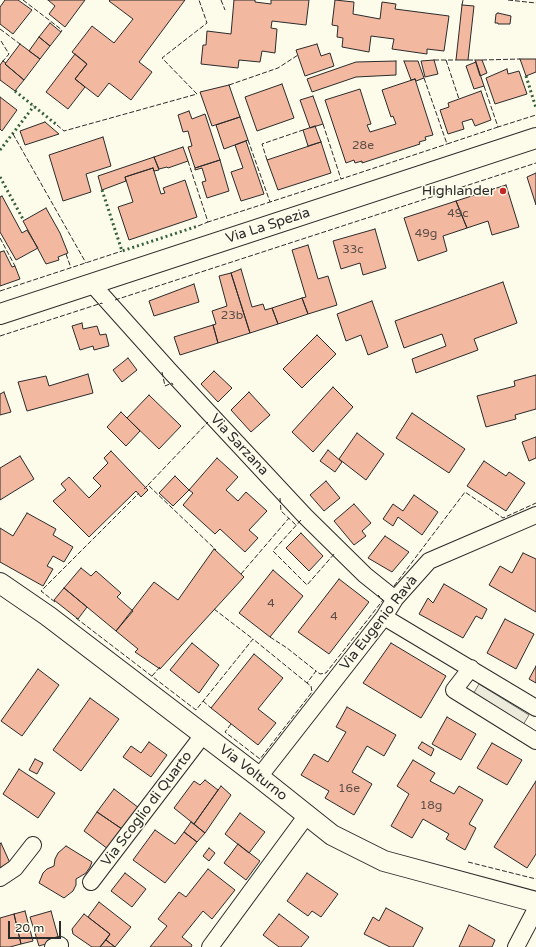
<!DOCTYPE html>
<html>
<head>
<meta charset="utf-8">
<style>
  body { margin:0 }
  #map { position:relative; width:536px; height:947px; overflow:hidden; background:#fdfbea; font-family:"Varela Round",sans-serif }
  canvas { display:block }
  .scale { position:absolute; left:8px; top:921px; width:53px; height:18px; box-sizing:border-box; border:2px solid #2b2b2b; border-top:0; padding-left:5px; font-size:12px; line-height:14px; white-space:nowrap; color:#2b2b2b; -webkit-text-stroke:3px #fdfbea; paint-order:stroke }
</style>
</head>
<body>
<div id="map">
<canvas width="536" height="947"></canvas>
<div class="scale">20 m</div>
</div>
<script>
const ctx = document.querySelector('canvas').getContext('2d');
ctx.lineJoin = 'round';
function fillPath(path, color) { ctx.fillStyle = color; ctx.fill(path, 'evenodd'); }
const toPath = rows => new Path2D(rows.map(r => 'M' + r).join(''));
function trace(path, color, width, dash) { ctx.strokeStyle = color; ctx.lineWidth = width; ctx.lineCap = dash ? 'butt' : 'round'; ctx.setLineDash(dash || []); ctx.stroke(path); }
function label(font, color, halo, rows, align = 'center') {
  ctx.font = font + ' "Varela Round",sans-serif'; ctx.lineWidth = 3; ctx.setLineDash([]); ctx.textBaseline = 'middle'; ctx.strokeStyle = halo; ctx.fillStyle = color; for (const [text, x, y, turn = 0] of rows) {
    ctx.save(); ctx.translate(x, y); ctx.rotate((+turn || 0) * Math.PI / 180); ctx.textAlign = isNaN(turn) ? turn : align; if (halo) ctx.strokeText(text, 0, 0); ctx.fillText(text, 0, 0); ctx.restore();
  }
}
const green = toPath([
  [479,684,529,715,523,725,472,696,479,684]
]);
const building = toPath([
  [5,0,18,0,32,10,13,34,0,24,0,7,5,0],
  [48,0,85,0,65,27,49,14,55,6,48,0],
  [110,0,185,0,139,62,152,72,131,100,109,83,98,97,75,79,87,64,72,52,92,26,114,43,133,19,109,1,110,0],
  [234,0,255,0,255,2,271,4,271,0,309,0,306,25,272,21,271,28,277,29,275,53,262,51,260,62,239,60,238,68,201,64,203,45,206,45,207,31,231,34,234,0],
  [335,0,354,2,353,14,380,19,382,2,396,4,395,9,449,16,444,51,427,49,427,54,392,49,394,39,371,36,369,52,342,47,343,38,337,37,338,26,332,25,335,0],
  [462,5,474,6,468,60,456,60,462,5],
  [498,13,511,16,510,24,498,24,498,23,495,23,496,14,498,13],
  [50,23,61,32,50,46,39,37,50,23],
  [39,37,50,46,40,59,29,51,39,37],
  [20,44,40,59,24,80,5,64,20,44],
  [317,44,321,56,330,53,334,66,305,76,296,50,317,44],
  [75,54,87,64,75,79,85,87,68,109,46,92,75,54],
  [520,59,536,59,536,72,526,76,520,59],
  [434,60,438,74,425,77,421,61,434,60],
  [475,60,482,60,487,73,480,76,475,60],
  [3,61,6,63,5,64,24,80,15,91,0,80,0,65,3,61],
  [396,61,396,75,356,77,312,92,307,79,356,62,396,61],
  [404,61,418,61,424,78,416,81,415,79,411,80,404,61],
  [476,62,484,86,474,89,466,66,476,62],
  [507,69,508,74,519,71,527,94,495,104,486,78,507,69],
  [415,79,433,135,425,137,426,140,419,142,420,144,362,163,362,161,355,163,354,160,346,163,325,100,360,89,371,124,367,125,370,132,396,124,393,116,391,117,382,90,415,79],
  [282,84,294,118,257,131,245,97,282,84],
  [229,85,240,117,212,126,200,92,229,85],
  [481,91,491,120,475,126,472,119,462,122,464,129,448,134,440,110,449,107,448,103,481,91],
  [313,96,323,124,310,128,300,100,313,96],
  [0,97,17,110,2,131,0,129,0,97],
  [189,111,192,119,205,114,220,160,195,168,188,147,192,146,188,131,183,132,178,115,189,111],
  [240,117,248,140,224,149,216,125,240,117],
  [45,122,59,134,25,145,20,131,45,122],
  [315,126,321,142,308,146,303,130,315,126],
  [103,137,111,166,86,174,91,192,63,201,49,155,103,137],
  [246,141,264,194,241,201,231,172,243,168,235,145,246,141],
  [321,142,331,173,278,190,267,160,321,142],
  [183,147,188,161,168,168,167,167,159,169,154,157,183,147],
  [154,157,159,170,154,171,153,168,125,177,126,181,102,190,98,176,154,157],
  [220,160,229,191,207,198,202,182,206,181,202,168,195,170,195,168,220,160],
  [153,168,161,194,165,193,163,188,185,180,197,217,129,240,118,207,133,202,125,177,153,168],
  [536,173,536,205,527,177,536,173],
  [506,185,519,227,492,235,488,221,467,228,456,201,506,185],
  [2,196,22,233,27,230,38,248,16,260,0,232,0,197,2,196],
  [456,201,467,228,443,236,447,251,418,261,404,218,456,201],
  [46,208,60,233,68,253,58,257,59,260,46,264,23,221,46,208],
  [375,229,386,268,363,275,360,263,341,269,333,241,375,229],
  [308,245,318,279,328,276,337,305,308,314,302,298,306,297,292,250,308,245],
  [4,251,12,267,15,266,20,279,0,286,0,252,4,251],
  [241,269,252,307,263,304,265,310,272,308,278,324,250,333,231,273,241,269],
  [231,273,250,333,218,343,213,325,216,324,212,311,227,306,219,276,231,273],
  [503,282,517,323,474,339,478,350,416,373,412,359,446,346,442,334,404,348,395,321,503,282],
  [194,284,199,302,154,316,149,301,194,284],
  [302,298,308,314,278,324,272,308,302,298],
  [372,301,388,347,368,355,361,335,346,341,337,314,372,301],
  [82,323,83,329,97,326,100,335,106,334,109,346,94,350,93,346,80,350,72,326,82,323],
  [213,325,218,343,180,355,174,337,213,325],
  [317,335,336,354,302,388,283,369,317,335],
  [128,358,137,370,122,382,113,370,128,358],
  [214,371,232,388,218,402,201,384,214,371],
  [88,374,93,393,27,411,18,382,46,376,49,386,88,374],
  [536,375,536,409,515,415,516,419,486,427,477,396,515,386,514,381,536,375],
  [333,387,353,407,313,452,292,432,333,387],
  [4,392,11,412,0,415,0,394,4,392],
  [249,392,270,415,251,432,231,410,249,392],
  [149,395,181,426,159,449,127,418,149,395],
  [121,412,140,431,126,446,107,427,121,412],
  [412,413,465,449,449,473,396,438,412,413],
  [357,433,384,454,366,480,339,459,357,433],
  [536,437,536,458,529,461,522,442,536,437],
  [328,450,342,462,335,472,320,461,328,450],
  [111,451,148,490,141,497,136,491,89,537,53,501,66,490,61,484,69,477,89,498,101,486,93,478,108,463,104,458,111,451],
  [20,456,34,479,0,500,0,468,20,456],
  [217,458,238,477,226,490,238,501,246,492,267,511,249,530,258,538,245,552,220,529,215,534,183,505,193,493,189,490,217,458],
  [484,461,506,476,509,472,525,483,506,511,467,486,484,461],
  [175,476,189,490,173,506,159,493,175,476],
  [326,481,340,498,324,511,310,495,326,481],
  [414,495,438,512,422,535,398,517,393,526,383,519,393,504,403,511,414,495],
  [354,504,371,523,362,531,366,536,354,545,334,521,354,504],
  [27,513,56,529,53,535,73,547,64,562,53,556,47,566,53,569,43,586,0,562,0,528,13,536,27,513],
  [301,533,323,556,309,571,286,548,301,533],
  [385,536,409,552,392,572,368,558,385,536],
  [214,549,244,577,160,669,135,652,138,649,116,631,154,582,178,600,214,549],
  [523,553,536,559,536,612,489,585,500,566,512,573,523,553],
  [81,568,91,576,96,571,121,593,117,597,133,611,116,631,64,588,81,568],
  [273,570,303,596,270,637,239,613,273,570],
  [339,579,369,602,329,654,298,632,339,579],
  [444,584,487,609,482,619,476,616,463,638,419,614,428,598,433,603,444,584],
  [64,588,87,607,78,619,54,600,64,588],
  [505,619,534,634,516,669,487,653,505,619],
  [192,643,219,665,199,693,170,670,192,643],
  [391,643,446,676,421,718,363,683,391,643],
  [254,654,283,678,258,709,276,723,258,745,211,708,254,654],
  [536,666,536,683,529,679,536,666],
  [38,669,59,685,22,736,1,721,38,669],
  [90,698,119,719,81,771,53,750,90,698],
  [347,707,396,735,384,756,367,746,352,772,372,784,354,815,325,798,329,791,301,775,314,754,328,762,346,732,336,727,347,707],
  [447,717,476,734,461,760,432,744,447,717],
  [149,742,167,755,151,777,123,757,131,746,141,753,149,742],
  [422,742,434,749,431,756,418,748,422,742],
  [492,743,522,760,507,785,477,768,492,743],
  [35,759,43,763,37,774,29,770,35,759],
  [413,760,435,773,430,781,454,794,459,786,483,800,469,824,476,828,465,850,446,839,449,834,423,819,412,838,391,826,409,794,397,786,413,760],
  [19,769,55,793,38,818,3,794,19,769],
  [205,780,218,790,194,824,174,808,194,781,200,785,205,780],
  [536,781,536,854,527,868,494,847,536,781],
  [221,786,231,795,205,833,194,824,221,786],
  [114,789,139,808,122,829,97,812,114,789],
  [97,812,122,829,108,849,84,831,97,812],
  [240,813,265,832,249,853,225,834,240,813],
  [191,822,205,833,197,842,184,832,191,822],
  [155,830,175,844,184,832,197,842,165,883,133,860,155,830],
  [1,843,10,863,0,868,0,844,1,843],
  [238,844,260,861,246,880,224,863,238,844],
  [66,846,92,862,90,867,86,873,76,879,76,885,73,891,64,898,39,883,43,873,47,869,54,866,55,859,58,853,66,846],
  [209,848,215,853,209,861,203,856,209,848],
  [208,869,235,890,212,919,203,911,182,937,192,945,191,947,150,947,167,926,158,919,179,892,186,897,208,869],
  [125,873,146,889,132,907,111,891,125,873],
  [307,873,338,894,321,917,312,911,308,916,287,901,307,873],
  [99,902,131,927,115,947,106,940,110,934,88,917,99,902],
  [386,908,423,928,413,947,390,947,364,934,373,917,379,921,386,908],
  [25,911,33,941,21,944,14,914,25,911],
  [51,911,59,940,39,946,30,917,51,911],
  [14,914,21,944,10,947,0,947,0,918,14,914],
  [84,914,110,934,100,947,92,947,73,934,72,929,84,914],
  [279,914,309,937,301,947,279,947,263,935,279,914],
  [469,925,495,940,492,947,459,947,469,925],
  [106,940,115,947,100,947,106,940]
]);
const minor = toPath([
  [92,284,169,370,305,516,365,575,395,599],
  [384,617,536,708],
  [471,668,454,690,536,741],
  [259,777,384,617,395,599,429,561,536,515],
  [0,878,15,868,33,845],
  [91,882,203,735],
  [53,947,60,945],
  [210,947,307,815],
  [516,947,536,909]
]);
const tertiary = toPath([
  [0,314,536,138],
  [0,583,48,616,259,777,332,835,384,861,536,902]
]);
const hedge = toPath([
  [526,76,536,108],
  [15,91,57,125],
  [0,150,34,106],
  [0,177,24,221],
  [102,190,122,251,198,226]
]);
const fence = toPath([
  [23,0,62,30,61,32],
  [221,0,225,10],
  [508,0,536,3],
  [462,5,463,0],
  [0,29,20,44],
  [1,41,9,54,3,61],
  [434,60,456,60],
  [446,60,459,99],
  [468,60,475,60],
  [482,60,520,59],
  [424,78,447,144,498,127],
  [229,85,278,68,298,55],
  [484,86,498,127,536,115],
  [197,94,162,58,207,23,199,0],
  [323,124,341,179,447,144],
  [57,125,64,131,197,94],
  [13,134,86,263],
  [248,140,270,202,341,179],
  [267,160,262,144,303,130],
  [188,161,208,222,270,202],
  [198,226,208,222],
  [0,238,15,266],
  [66,254,71,268],
  [0,291,122,251],
  [115,300,536,163],
  [0,336,102,303,102,304],
  [162,372,165,386,172,383,173,385],
  [148,485,208,422],
  [144,489,148,485,216,550],
  [280,498,281,511,296,525],
  [301,520,273,551,307,585,335,553],
  [241,574,289,518],
  [394,586,465,492,503,518,536,503],
  [55,602,41,591,139,493],
  [214,609,253,639],
  [76,618,196,710,253,639,307,683],
  [270,637,287,648,316,671],
  [152,676,160,667],
  [203,701,211,708],
  [231,724,225,732,260,759,312,692,311,686,307,683,316,671,320,674,326,673,383,600,378,595],
  [468,862,536,879]
]);
const markers = [
  [503,191,4,"#c62828"]
];
const numberNames = [
  ["28e",363,146],
  ["49c",458,214],
  ["49g",426,234],
  ["33c",353,250],
  ["23b",232,316],
  ["4",271,604],
  ["4",334,617],
  ["16e",349,789],
  ["18g",431,806]
];
const poiNames = [
  ["Highlander",495,191]
];
const streetNames = [
  ["Via La Spezia",268,226,-18],
  ["Via Sarzana",239,445,47],
  ["Via Eugenio Ravà",379,623,-52],
  ["Via Volturno",253,773,38],
  ["Via Scoglio di Quarto",147,809,-53]
];
fillPath(green, '#ecebdb');
trace(green, '#74746e', 1);
fillPath(building, '#f2b8a0');
trace(building, '#2b2b2b', 1);
trace(minor, '#2b2b2b', 18);
trace(tertiary, '#2b2b2b', 22);
trace(minor, '#fdfbea', 16);
trace(tertiary, '#fdfbea', 20);
trace(hedge, '#34623c', 3, [2, 3]);
trace(fence, '#2b2b2b', 1, [5, 2]);
for (const [x, y, r, color] of markers) { const dot = new Path2D(); dot.arc(x, y, r, 0, 2 * Math.PI); ctx.fillStyle = color; ctx.fill(dot); trace(dot, '#fdfbea', 1.5); }
label('12px', '#5d4e48', null, numberNames);
label('14px', '#2b2b2b', '#fdfbea', poiNames, 'right');
label('14px', '#2b2b2b', '#fdfbea', streetNames);
</script>
</body>
</html>
